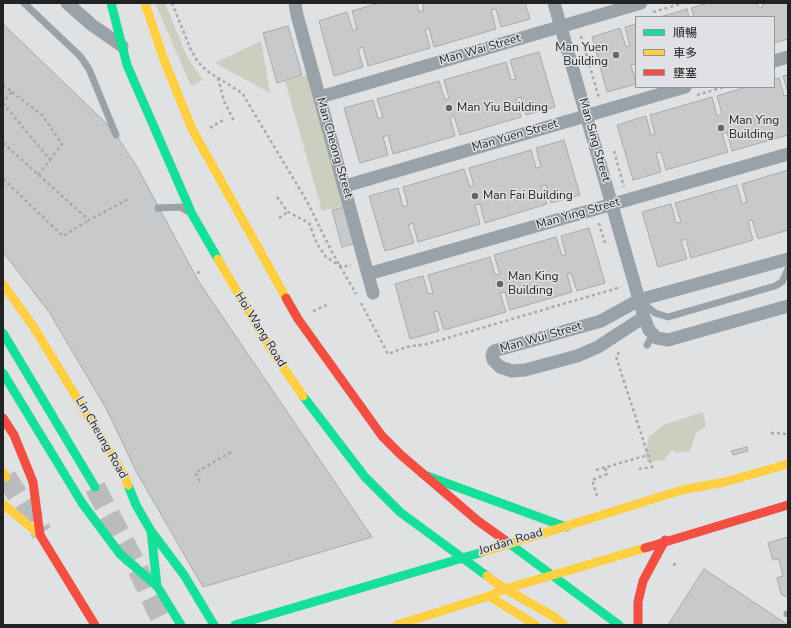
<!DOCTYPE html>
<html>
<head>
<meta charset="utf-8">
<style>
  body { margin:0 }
  #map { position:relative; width:791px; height:628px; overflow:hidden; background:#e0e1e3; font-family:"Nunito Sans","Noto Sans TC",sans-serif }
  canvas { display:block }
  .frame { position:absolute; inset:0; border:4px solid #212223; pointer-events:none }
  .legend { position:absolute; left:635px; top:16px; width:140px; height:72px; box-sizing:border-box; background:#dfe1e4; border:1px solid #939597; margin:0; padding:5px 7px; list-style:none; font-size:12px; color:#212223 }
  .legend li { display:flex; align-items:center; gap:8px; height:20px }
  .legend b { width:20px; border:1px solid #939597 }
</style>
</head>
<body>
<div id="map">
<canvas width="791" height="628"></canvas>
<div class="frame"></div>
<ul class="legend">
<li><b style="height:5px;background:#16e098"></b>順暢</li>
<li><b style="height:5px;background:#ffcf43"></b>車多</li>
<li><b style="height:5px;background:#f24e42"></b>壅塞</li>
</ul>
</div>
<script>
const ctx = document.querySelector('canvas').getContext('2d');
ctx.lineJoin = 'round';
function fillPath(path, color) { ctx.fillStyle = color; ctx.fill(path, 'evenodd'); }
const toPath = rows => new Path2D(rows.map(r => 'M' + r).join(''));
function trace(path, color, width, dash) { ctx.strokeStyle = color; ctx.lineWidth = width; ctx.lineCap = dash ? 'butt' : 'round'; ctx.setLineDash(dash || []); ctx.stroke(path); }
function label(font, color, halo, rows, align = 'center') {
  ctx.font = font + ' "Nunito Sans",sans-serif'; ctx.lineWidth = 3; ctx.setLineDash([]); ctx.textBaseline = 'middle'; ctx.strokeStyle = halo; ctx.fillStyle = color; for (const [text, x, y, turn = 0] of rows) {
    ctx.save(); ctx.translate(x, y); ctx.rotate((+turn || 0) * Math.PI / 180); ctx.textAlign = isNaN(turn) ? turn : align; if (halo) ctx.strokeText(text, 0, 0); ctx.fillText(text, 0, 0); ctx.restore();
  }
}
const green = toPath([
  [155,3,165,3,187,57,203,80,191,86],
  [261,41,270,93,215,63],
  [310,74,346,205,322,211,285,81],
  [703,412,706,426,696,433,690,451,677,453,672,450,664,460,647,462,645,454,649,437,663,425]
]);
const building = toPath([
  [379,3,417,3,419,12,424,10,422,3,525,3,530,19,501,27,496,9,491,10,496,29,434,47,429,28,425,30,430,48,368,66,363,47,358,49,363,67,334,76,319,21,347,12,353,31,357,29,352,11,379,3],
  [708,3,757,3,759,8,763,7,762,3,788,3,788,39,774,43,774,17,694,17,691,8,708,3],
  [687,9,689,17,660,17,687,9],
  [3,24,106,123,116,135,137,167,199,282,372,537,203,587,136,471,107,410,49,312,3,252,3,24],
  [636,24,636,65,635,64,631,65,636,84,607,92,592,37,620,28,626,47,630,46,625,27,636,24],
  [288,26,302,75,277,83,263,33,288,26],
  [539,52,555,107,526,115,521,97,516,98,521,117,460,135,454,116,450,118,455,136,393,154,388,135,383,137,388,155,360,163,344,108,373,100,378,119,383,117,377,99,439,81,445,100,449,98,444,80,506,62,511,80,516,79,510,60,539,52],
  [788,75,788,93,783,76,788,75],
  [779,78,784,96,788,95,788,135,732,151,727,132,722,134,728,152,666,170,661,152,656,153,661,172,633,180,617,125,646,116,651,135,655,134,650,115,712,97,717,116,722,114,717,96,746,87,774,87,774,79,779,78],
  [564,140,580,195,551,203,546,185,541,186,547,204,485,223,480,204,475,205,480,224,418,242,413,223,408,225,414,243,385,251,369,196,398,188,403,207,408,205,403,187,464,169,470,187,474,186,469,168,531,150,536,168,541,167,536,148,564,140],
  [788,170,788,230,758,239,752,220,748,221,753,240,691,258,686,239,681,241,687,259,658,267,642,212,671,204,676,223,681,222,675,203,737,185,742,204,747,202,742,184,788,170],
  [347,206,357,243,342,247,332,210,347,206],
  [589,228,605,283,577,291,571,273,567,274,572,292,510,310,505,292,500,293,506,312,444,330,438,311,434,312,439,331,410,339,395,284,423,276,428,294,433,293,428,275,490,257,495,275,500,274,494,255,556,237,562,256,566,255,561,236,589,228],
  [747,447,748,451,733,455,731,451,747,447],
  [788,537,788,598,781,594,777,578,783,576,779,559,773,560,768,543,788,537],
  [704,569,788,625,668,625,704,569]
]);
const primaryTunnel = toPath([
  [6,477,42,533],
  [95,487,137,567,164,625]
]);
const path = toPath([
  [172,3,191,50,198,62,207,71,242,93,308,203,331,250,356,294],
  [653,12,683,3],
  [581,36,599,98],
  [218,78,224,101,234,121],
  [697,95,724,87],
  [210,128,223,120],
  [614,151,624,187],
  [277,197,288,212,309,223,317,244,326,257,342,267,351,265],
  [279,218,288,212],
  [599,223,605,243],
  [197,273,202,271],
  [361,303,388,354,406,347,427,344,621,287],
  [313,311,327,305],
  [619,352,616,357,652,467,639,469],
  [771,433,788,434],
  [596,470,648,455],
  [200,481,195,473,231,452],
  [597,496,592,480,607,474,605,467],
  [673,565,679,563]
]);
const lane = toPath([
  [24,3,80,56,89,69,116,135],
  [158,208,181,207,187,211],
  [641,302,655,313,668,317,775,286,782,282,788,269],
  [647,345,653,335],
  [787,614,788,614]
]);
const street = toPath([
  [67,3,92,25,122,46],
  [295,3,297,15,373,293],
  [554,3,644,317,649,330,657,338,668,340,788,306],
  [774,61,788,57],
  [320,97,641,3],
  [345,186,685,87],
  [368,274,788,154],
  [644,317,598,347,577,356,525,370,512,371,500,367,493,360,492,355,494,351,601,321,639,300,788,259]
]);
const fast = toPath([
  [111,3,127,65,192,214,218,259],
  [3,333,95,487],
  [3,373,82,503,120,554,157,586],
  [303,396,365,477,400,512,487,576],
  [427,476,566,527],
  [128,485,136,505,151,531,157,586,181,625],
  [151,531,184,575,214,625],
  [506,541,619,625],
  [235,625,483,552]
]);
const slow = toPath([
  [145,3,164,60,192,129,286,298],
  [218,259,270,348,303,396],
  [3,284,33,326,125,477,128,485],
  [3,472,6,477],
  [3,504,40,535],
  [483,552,682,490,725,482,788,464],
  [487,576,505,589,553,616,564,625],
  [489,596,536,625],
  [397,625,489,596,505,589,645,548]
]);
const jam = toPath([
  [286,298,298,319,382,436,401,455,478,521,506,541],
  [3,418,14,435,33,482,40,535],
  [40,535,95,625],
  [645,548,788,505],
  [638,625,638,602,643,581,665,540]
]);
const pathBridge = toPath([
  [3,85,12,92,3,102],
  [12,92,42,115,62,144,50,160],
  [3,103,50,160,38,175],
  [3,143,89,220,130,198],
  [3,179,63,236,89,220]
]);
const markers = [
  [616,55,4,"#646566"],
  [449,108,4,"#646566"],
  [721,128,4,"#646566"],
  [475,196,4,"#646566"],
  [500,284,4,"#646566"]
];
const poiNames = [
  ["Man Yuen",608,48,"right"],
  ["Building",608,62,"right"],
  ["Man Yiu Building",457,108],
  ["Man Ying",729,121],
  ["Building",729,135],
  ["Man Fai Building",483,196],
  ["Man King",508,277],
  ["Building",508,291]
];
const streetNames = [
  ["Man Wai Street",480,50,-16],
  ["Man Yuen Street",515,136,-16],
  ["Man Sing Street",594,140,74],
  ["Man Cheong Street",334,148,74],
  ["Man Ying Street",578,214,-16],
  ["Hoi Wang Road",260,330,58],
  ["Man Wui Street",541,338,-16],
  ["Lin Cheung Road",101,438,60],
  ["Jordan Road",511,542,-17]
];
fillPath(green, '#cccebf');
fillPath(building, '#c8c9ca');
trace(building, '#a8a9aa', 1);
trace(primaryTunnel, '#babbbd', 21, [21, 10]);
trace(path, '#a4aaad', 2.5, [3, 3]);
trace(lane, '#99a2a9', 7);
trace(street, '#99a2a9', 13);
trace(fast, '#16e098', 9);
trace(slow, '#ffcf43', 9);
trace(jam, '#f24e42', 9);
trace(pathBridge, '#a4aaad', 2.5, [3, 3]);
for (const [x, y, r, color] of markers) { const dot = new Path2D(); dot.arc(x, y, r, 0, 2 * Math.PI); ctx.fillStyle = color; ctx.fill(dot); trace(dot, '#dfe1e4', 1.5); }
label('12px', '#212223', '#dfe1e4', poiNames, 'left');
label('12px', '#212223', '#dfe1e4', streetNames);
</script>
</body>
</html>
